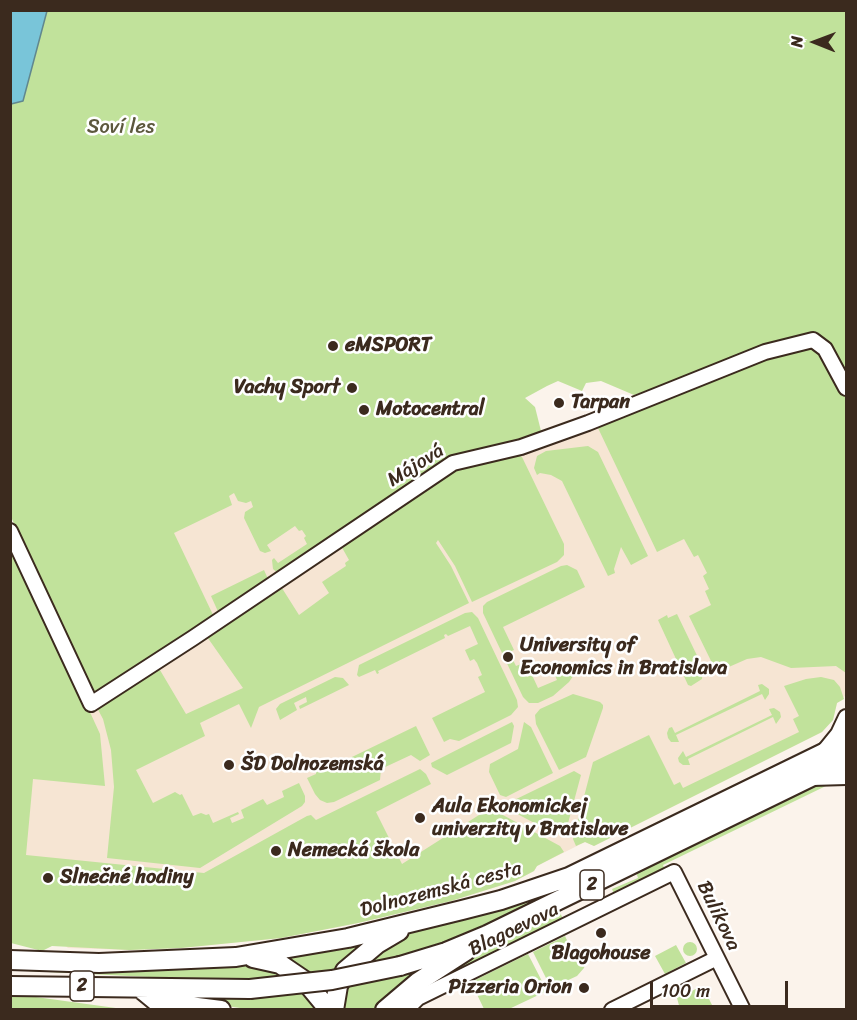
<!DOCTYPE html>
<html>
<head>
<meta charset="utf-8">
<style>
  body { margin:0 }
  #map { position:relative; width:857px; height:1020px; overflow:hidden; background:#fbf3eb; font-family:Sriracha,sans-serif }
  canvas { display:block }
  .frame { position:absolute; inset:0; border:12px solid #3b2a1e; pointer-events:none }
  .north { position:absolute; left:785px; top:12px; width:60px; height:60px; -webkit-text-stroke:4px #fff; paint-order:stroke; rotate:271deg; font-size:16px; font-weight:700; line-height:24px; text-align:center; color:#3b2a1e }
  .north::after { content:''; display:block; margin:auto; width:21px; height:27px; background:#3b2a1e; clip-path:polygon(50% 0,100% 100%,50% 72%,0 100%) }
  .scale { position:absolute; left:650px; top:981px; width:138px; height:27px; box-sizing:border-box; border:3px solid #3b2a1e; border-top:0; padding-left:8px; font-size:18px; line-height:21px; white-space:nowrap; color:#3b2a1e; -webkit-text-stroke:4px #fff; paint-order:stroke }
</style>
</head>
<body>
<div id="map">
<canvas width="857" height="1020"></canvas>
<div class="frame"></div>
<div class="north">N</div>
<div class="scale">100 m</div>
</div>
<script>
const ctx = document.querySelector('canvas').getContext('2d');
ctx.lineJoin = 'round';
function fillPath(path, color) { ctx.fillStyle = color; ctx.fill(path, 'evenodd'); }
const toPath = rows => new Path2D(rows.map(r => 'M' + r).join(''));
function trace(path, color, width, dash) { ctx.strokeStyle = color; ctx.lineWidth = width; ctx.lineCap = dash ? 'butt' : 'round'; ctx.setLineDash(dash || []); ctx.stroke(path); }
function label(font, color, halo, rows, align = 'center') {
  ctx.font = font + ' Sriracha,sans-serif'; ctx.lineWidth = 5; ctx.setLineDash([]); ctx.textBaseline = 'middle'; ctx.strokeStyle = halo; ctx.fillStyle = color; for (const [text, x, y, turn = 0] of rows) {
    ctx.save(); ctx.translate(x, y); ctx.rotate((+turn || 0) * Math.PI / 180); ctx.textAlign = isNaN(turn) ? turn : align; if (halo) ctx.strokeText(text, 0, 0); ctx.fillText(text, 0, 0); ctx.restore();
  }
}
const built = toPath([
  [605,418,846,649,846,695,837,703,833,720,822,732,594,846,585,842,537,866,534,871,515,881,451,901,358,923,281,938,181,948,129,950,68,948,14,897,10,540,87,709,162,540,213,491,411,498]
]);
const green = toPath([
  [47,11,846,11,846,673,836,666,791,668,761,657,747,659,722,670,714,667,689,616,711,605,705,591,709,589,703,576,707,573,698,555,694,557,684,539,657,552,598,428,605,418,704,371,634,395,601,381,586,383,582,391,558,381,547,386,525,398,535,407,542,435,449,459,279,574,273,569,272,560,274,558,278,563,307,544,304,538,306,536,302,530,299,531,295,526,267,545,271,551,265,553,260,551,244,518,245,512,253,507,251,501,246,503,238,501,234,493,229,496,232,505,174,533,215,619,97,695,90,695,49,596,11,517,10,104,23,101],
  [588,446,598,452,648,556,631,565,621,547,614,569,615,573,608,576,562,481,551,475,540,473,537,475,534,468,537,456,546,451],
  [513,453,522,457,564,544,564,555,557,562,472,602,455,566,438,540,436,543,451,566,469,603,259,707,251,728,239,704,200,723,205,736,136,770,153,803,175,792,180,795,182,794,193,816,201,813,206,815,209,814,213,823,238,812,239,814,230,818,232,823,244,818,241,810,263,799,267,805,284,797,282,791,299,783,305,796,305,802,302,806,200,868,107,858,114,787,111,750,103,719,96,706,157,665,186,714,243,688,205,634,280,585,299,615,329,593,322,582,346,566,345,563,349,560,340,544,464,463],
  [11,540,100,734,105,786,33,779,26,855,204,873,307,816,311,815,316,820,420,769,426,774,431,784,376,812,402,864,490,808,560,846,564,852,537,866,534,871,515,881,451,901,358,923,281,938,181,948,129,950,52,946,42,951,11,943],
  [567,565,577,570,585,587,503,627,514,650,509,652,516,666,521,664,527,677,532,675,538,688,557,680,553,671,555,665,567,669,571,665,576,672,569,682,553,696,538,703,529,703,523,697,483,613,483,606,487,602,561,566],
  [264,570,268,579,220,616,211,596],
  [472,612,478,618,517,700,518,707,511,715,459,741,450,739,444,742,432,718,485,692,478,677,482,675,477,663,474,659,470,661,465,650,478,644,470,626,448,636,446,634,444,635,445,638,378,671,379,673,377,674,375,670,359,677,357,675,359,665,465,613],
  [677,614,703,668,702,679,691,686,688,685,658,620,667,615,668,618],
  [335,677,343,678,349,685,300,709,299,706,307,702,306,697,294,703,297,710,280,720,276,709,280,704],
  [821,677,834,680,840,687,844,699,837,703,833,720,822,732,594,846,585,842,576,846,573,839,593,762,649,735,674,785,680,782,683,788,799,732,793,719,799,716,784,686,806,679],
  [762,684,769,689,769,694,765,700,762,694,676,735,679,742,671,742,668,738,667,733,669,728,672,727,675,733,760,691,758,685],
  [573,694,600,702,603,705,603,708,586,757,559,770,536,724,535,715,540,709],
  [774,708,780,712,781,717,776,724,773,717,688,759,690,765,683,765,679,762,678,758,683,751,686,757,772,715,769,709],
  [512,722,514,726,511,743,447,775,432,767,431,763],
  [524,722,531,727,553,773,506,797,500,795,489,772,490,764,518,749],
  [416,726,430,755,420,761,411,755,381,769,380,780,334,802,327,803,320,800,315,794,307,778,316,774,316,771,323,771],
  [574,771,581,775,567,827,562,834,555,834,508,809,506,804],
  [824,782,830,784,663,865,666,872,419,993,443,971,529,925,559,910,563,919,614,894,612,889,638,878,636,872],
  [568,887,451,959,382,1009,339,1010,342,989,393,939],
  [565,936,576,959,584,956,586,962,584,968,577,976,551,988,533,952],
  [372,942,329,1001,277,959],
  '683 949a7 7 0 1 1 14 0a7 7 0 1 1-14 0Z',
  [676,945,686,963,665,974,655,956],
  [528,954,547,991,509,1009,484,1009,471,982],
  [251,964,294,976,323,1009,247,1009,150,995,250,998,250,982,28,971,18,968,136,970],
  [700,987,703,987,714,1009,680,1009,677,998],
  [14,994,123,1009,11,1009,10,995]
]);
const water = toPath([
  [11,10,47,11,23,101,11,104,11,10]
]);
const minor = toPath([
  [10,531,91,704,193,638,453,463,521,447,588,423,765,352,813,340,825,349,846,388],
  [825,750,838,734,846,717],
  [812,778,846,777],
  [406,1010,418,998,674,872,743,1010],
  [612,1010,717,958]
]);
const major = toPath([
  [253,958,280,964,305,981,329,1010],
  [10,960,99,963,236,957,348,938,462,910,501,900,569,877,846,742],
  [400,966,446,952,487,935,846,760],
  [10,986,250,989],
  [140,988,157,1002,221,1010],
  [334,1010,338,986,345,971,377,944,399,931],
  [385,1010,418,982,466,951]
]);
const majorBridge = toPath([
  [250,989,332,980,400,966]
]);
const markers = [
  [333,346,6,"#3b2a1e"],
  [352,388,6,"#3b2a1e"],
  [559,403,6,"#3b2a1e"],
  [364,410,6,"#3b2a1e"],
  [508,657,6,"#3b2a1e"],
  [229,765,6,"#3b2a1e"],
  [420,818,6,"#3b2a1e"],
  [276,851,6,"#3b2a1e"],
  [48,878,6,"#3b2a1e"],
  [601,933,6,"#3b2a1e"],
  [584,988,6,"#3b2a1e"]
];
const shields = [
  [592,885,24],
  [82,986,24]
];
const shieldNames = [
  ["2",592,885],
  ["2",82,986]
];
const parkNames = [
  ["Soví les",121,128]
];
const poiNames = [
  ["eMSPORT",345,346],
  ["Vachy Sport",340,388,"right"],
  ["Tarpan",571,403],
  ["Motocentral",376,410],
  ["University of",520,646],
  ["Economics in Bratislava",520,669],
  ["ŠD Dolnozemská",241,765],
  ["Aula Ekonomickej",432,807],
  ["univerzity v Bratislave",432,830],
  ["Nemecká škola",288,851],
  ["Slnečné hodiny",60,878],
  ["Blagohouse",601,954,"center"],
  ["Pizzeria Orion",572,988,"right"]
];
const streetNames = [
  ["Májová",416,466,-32],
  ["Dolnozemská cesta",441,890,-15],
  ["Bulíkova",718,916,64],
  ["Blagoevova",514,930,-26]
];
fillPath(built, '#f6e5d3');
fillPath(green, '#c1e29b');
fillPath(water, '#79c5d9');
trace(water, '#60878e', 1.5);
trace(minor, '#3b2a1e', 18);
trace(major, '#3b2a1e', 22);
trace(minor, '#fff', 14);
trace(major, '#fff', 18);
trace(majorBridge, '#3b2a1e', 22, []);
trace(majorBridge, '#fff', 18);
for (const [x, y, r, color] of markers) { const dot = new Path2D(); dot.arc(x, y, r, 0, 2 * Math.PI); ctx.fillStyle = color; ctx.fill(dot); trace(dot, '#fff', 2); }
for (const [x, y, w] of shields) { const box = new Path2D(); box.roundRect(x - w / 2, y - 15, w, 30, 4.5); ctx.fillStyle = '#fff'; ctx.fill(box); trace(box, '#3b2a1e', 1.5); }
label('bold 18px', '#3b2a1e', null, shieldNames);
label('20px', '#5c583d', '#fff', parkNames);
label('bold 20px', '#3b2a1e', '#fff', poiNames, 'left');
label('20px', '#3b2a1e', '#fff', streetNames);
</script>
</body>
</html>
